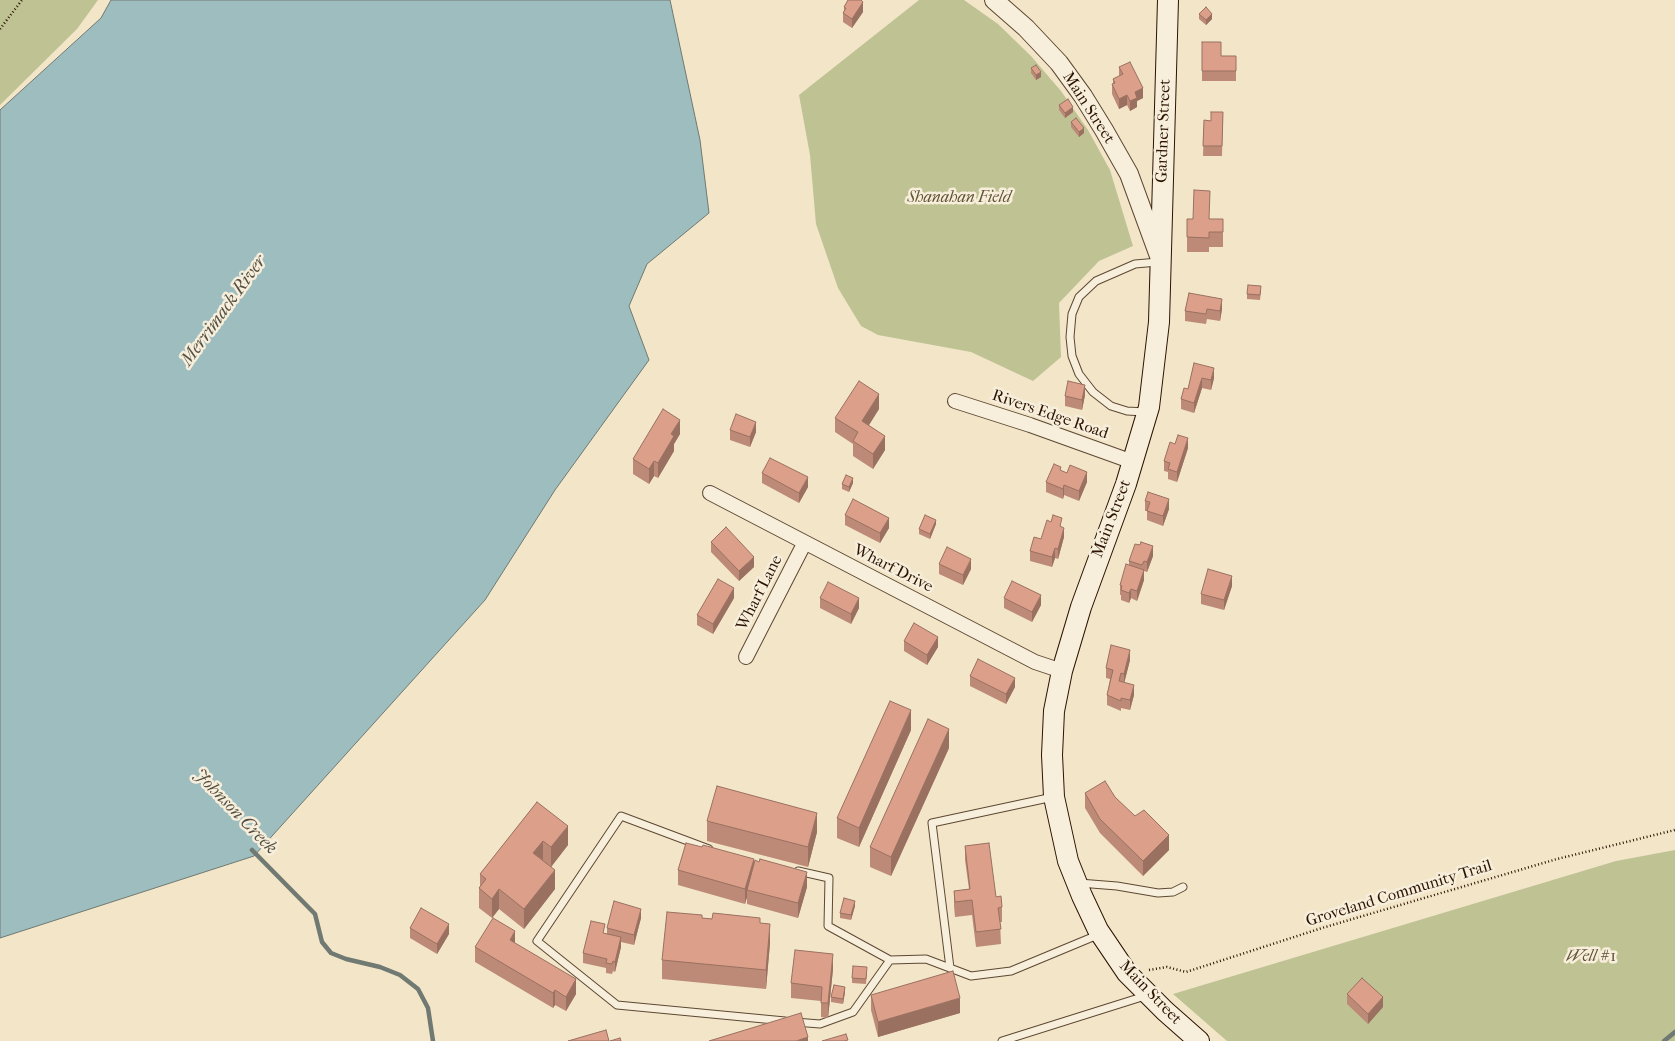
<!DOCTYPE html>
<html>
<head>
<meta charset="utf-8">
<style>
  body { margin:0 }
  canvas { display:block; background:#f2e5c8 }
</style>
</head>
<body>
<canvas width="1675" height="1041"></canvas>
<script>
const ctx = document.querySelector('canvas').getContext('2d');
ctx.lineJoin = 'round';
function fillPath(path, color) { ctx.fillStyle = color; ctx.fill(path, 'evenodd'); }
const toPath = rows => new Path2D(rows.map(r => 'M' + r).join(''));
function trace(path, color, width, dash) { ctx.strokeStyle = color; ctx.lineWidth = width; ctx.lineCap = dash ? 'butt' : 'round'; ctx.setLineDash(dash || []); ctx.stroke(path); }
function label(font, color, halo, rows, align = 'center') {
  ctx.font = font + ' "IM FELL French Canon",serif'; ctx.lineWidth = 5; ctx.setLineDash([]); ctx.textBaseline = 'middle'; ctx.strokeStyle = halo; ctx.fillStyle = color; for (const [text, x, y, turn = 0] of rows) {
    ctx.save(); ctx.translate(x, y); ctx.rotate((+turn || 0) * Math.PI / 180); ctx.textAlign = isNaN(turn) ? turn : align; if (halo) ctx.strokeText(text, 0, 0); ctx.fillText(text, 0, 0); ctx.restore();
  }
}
const green = toPath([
  [0,0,98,0,77,29,0,105],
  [919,0,964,0,998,24,1031,56,1061,91,1088,130,1110,170,1133,246,1099,261,1059,303,1061,357,1033,381,971,352,878,335,861,326,838,288,816,224,810,155,799,95],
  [1675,850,1675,1041,1227,1041,1173,994,1616,861]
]);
const water = toPath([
  [111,0,670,0,700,140,709,213,647,264,629,306,649,360,555,490,485,600,254,856,0,938,0,110,101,18,111,0]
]);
const stream = toPath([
  [252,850,315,914,322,942,331,953,346,959,380,967,400,975,418,989,428,1008,433,1041],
  [1664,1041,1675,1032]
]);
const path = toPath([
  [0,29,22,0],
  [1149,970,1167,967,1186,972,1322,928,1557,859,1675,830]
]);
const service = toPath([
  [1145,412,1127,411,1111,406,1093,392,1079,374,1072,356,1070,337,1072,314,1079,297,1096,281,1135,264,1158,262],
  [709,849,621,816,537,941,617,1005,785,1021],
  [798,871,829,878,828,926,890,960],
  [1079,883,1117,886,1158,893,1173,892,1183,887],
  [950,968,932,823,1053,797],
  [795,1022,820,1024,853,1012,890,960,926,959,971,976,1011,971,1100,934],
  [1002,1041,1145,996]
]);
const minor = toPath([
  [955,401,1030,425,1133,462],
  [710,493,1035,662,1062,671],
  [746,657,804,544]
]);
const tertiary = toPath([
  [994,0,1026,28,1059,63,1083,96,1104,130,1129,174,1159,256]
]);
const secondary = toPath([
  [1168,0,1159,322,1149,407,1126,484,1081,607,1062,671,1054,711,1052,755,1054,797,1068,861,1082,896,1098,930,1127,973,1165,1011,1199,1041]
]);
const wall = toPath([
  [844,7,863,12,852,28,843,22,843,13,844,11],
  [1199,14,1212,19,1206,25,1199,19],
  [1202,42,1221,56,1236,56,1236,81,1202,81],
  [1119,67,1143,98,1137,101,1137,107,1130,111,1127,105,1119,109,1112,94,1112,84,1113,84,1113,79,1119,76],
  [1031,68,1041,77,1036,80,1031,73],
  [1059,105,1073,112,1065,118,1059,110],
  [1223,112,1222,156,1203,156,1204,120,1211,121],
  [1071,122,1084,133,1079,137,1071,127],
  [1187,219,1223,219,1223,247,1209,247,1209,252,1187,252],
  [1261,291,1260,300,1247,299,1247,294],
  [1189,293,1222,309,1220,321,1207,319,1206,324,1185,321,1185,311],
  [1194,363,1214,378,1211,390,1202,388,1194,413,1181,409,1181,399,1188,389],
  [1085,395,1082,410,1065,406,1065,396],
  [879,409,869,425,885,450,873,469,853,456,853,444,835,432,835,418],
  [730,430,756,432,750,447,730,440],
  [680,434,674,444,674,451,658,478,654,476,649,484,633,474,633,459],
  [1188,448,1177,482,1168,479,1168,472,1164,471,1164,461],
  [1061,471,1087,482,1079,501,1064,495,1063,499,1046,492,1046,482],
  [762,473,808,487,799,503,762,483],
  [853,483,849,492,842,489,842,484],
  [1145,501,1169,509,1163,526,1147,520,1147,511,1145,511],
  [845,515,889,528,880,543,845,525],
  [936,524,930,539,919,534,919,529],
  [1062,527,1064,537,1058,559,1055,558,1052,567,1030,561,1030,551,1041,539],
  [711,542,754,567,739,581,711,552],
  [1153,556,1147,572,1144,571,1144,580,1137,601,1131,598,1129,603,1121,600,1121,595,1120,595,1120,585,1129,565,1129,561],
  [939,564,971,569,963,585,939,574],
  [1232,586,1224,610,1201,604,1201,594],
  [734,598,713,634,697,625,697,615],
  [820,598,859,608,851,624,820,608],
  [1004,598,1041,605,1032,622,1004,608],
  [904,641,938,647,927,665,904,651],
  [1130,660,1124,683,1134,695,1130,710,1121,708,1121,711,1107,705,1107,695,1110,679,1106,678,1106,668],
  [970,676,1015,687,1006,704,970,686],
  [911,730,859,847,837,838,837,818],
  [949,748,891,876,870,867,870,847],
  [1085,793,1115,797,1169,850,1143,876,1100,833,1085,808],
  [537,802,568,845,551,867,555,889,524,929,499,909,492,918,479,908,479,888,480,886,480,874],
  [707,821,817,832,808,867,707,841],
  [965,846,1002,907,1002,922,1000,922,1001,944,976,947,972,915,955,917,954,906,954,891,969,889,965,860],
  [754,864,807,887,798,918,747,904,747,897,745,904,678,885,678,870],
  [855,906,851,920,840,918,840,913],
  [641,918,634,945,621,942,621,947,615,972,613,971,612,974,606,973,606,968,583,963,583,953,607,934,607,928],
  [702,918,760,923,770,943,766,989,662,979,662,960],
  [410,928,449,934,437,954,410,938],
  [515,943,576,994,566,1011,555,1005,553,1008,475,962,475,947],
  [833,969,828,1018,821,1017,821,1001,791,998,791,983],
  [867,972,866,984,852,983,852,978],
  [845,992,843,1004,831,1002,831,997],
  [1347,994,1383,1007,1368,1024,1347,1004],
  [871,995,960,1013,878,1037,871,1010]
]);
const shadedWall = toPath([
  [863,2,863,12,852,28,852,19],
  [1212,14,1212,19,1206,25,1206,20],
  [1041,72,1041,77,1036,80,1036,75],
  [1143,88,1143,98,1137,101,1137,107,1130,111,1130,101,1135,92],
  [1127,95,1127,105,1119,109,1119,99],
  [1073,107,1073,112,1065,118,1065,113],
  [1084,128,1084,133,1079,137,1079,132],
  [1222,299,1222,309,1220,321,1220,311],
  [1214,368,1214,378,1211,390,1211,380],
  [1202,378,1202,388,1194,413,1194,403],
  [1085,385,1085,395,1082,410,1082,400],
  [879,394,879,409,862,436,862,421],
  [680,420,680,434,674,444,674,451,658,478,658,463,671,434],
  [756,422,756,432,750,447,750,437],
  [885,436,885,450,873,469,873,454],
  [1188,438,1188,448,1177,482,1177,472],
  [654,461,654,476,649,484,649,469],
  [1087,472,1087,482,1079,501,1079,491],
  [808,477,808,487,799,503,799,493],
  [853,478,853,483,849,492,849,487],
  [1064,485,1064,495,1063,499,1063,489],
  [1169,499,1169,509,1163,526,1163,516],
  [889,518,889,528,880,543,880,533],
  [936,520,936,524,930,539,930,534],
  [1064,528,1064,537,1058,559,1058,549],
  [1153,546,1153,556,1147,572,1147,562],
  [1055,548,1055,558,1052,567,1052,557],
  [754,557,754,567,739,581,739,571],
  [971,559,971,569,963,585,963,575],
  [1144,570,1144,580,1137,601,1137,591],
  [1232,576,1232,586,1224,610,1224,600],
  [734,588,734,598,713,634,713,624],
  [1131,589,1131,598,1129,603,1129,593],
  [1041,595,1041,605,1032,622,1032,612],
  [859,598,859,608,851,624,851,614],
  [938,637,938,647,927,665,927,655],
  [1130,650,1130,660,1124,684,1124,674],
  [1015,678,1015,687,1006,704,1006,694],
  [1134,685,1134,695,1130,710,1130,700],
  [911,710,911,730,859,847,859,828],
  [949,729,949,748,891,876,891,857],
  [817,813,817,832,808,867,808,847],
  [568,826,568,845,551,867,551,847],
  [1169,835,1169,850,1143,876,1143,861],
  [543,841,543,860,533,853],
  [754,859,754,874,747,890,747,897,745,904,745,889],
  [555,870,555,889,524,929,524,909],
  [807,872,807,887,798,918,798,903],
  [499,889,499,909,492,918,492,899],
  [855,901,855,906,851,920,851,915],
  [641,909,641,918,634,945,634,935],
  [449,924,449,934,437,954,437,944],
  [770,924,770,943,766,989,766,970],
  [515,931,515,946,510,940],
  [621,937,621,947,615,972,615,962],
  [833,954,833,969,828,1018,828,1003],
  [576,979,576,994,566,1011,566,997],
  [845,987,845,992,843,1004,843,999],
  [555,990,555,1005,553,1008,553,993],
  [1383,997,1383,1007,1368,1024,1368,1014],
  [960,998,960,1013,878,1037,878,1022],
  [808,1037,808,1041,796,1041]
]);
const building = toPath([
  [848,0,861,0,863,2,852,19,843,13,846,8,844,7,848,0],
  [1206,7,1212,14,1206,20,1199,14,1206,7],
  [1202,42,1221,42,1221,56,1236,56,1236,71,1202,71,1202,42],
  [1130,62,1143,88,1135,92,1137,98,1130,101,1127,95,1119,99,1112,84,1115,83,1113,79,1123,74,1119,67,1130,62],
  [1036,65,1041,72,1036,75,1031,68,1036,65],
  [1068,99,1073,107,1065,113,1059,105,1068,99],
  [1211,112,1223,112,1222,146,1203,146,1204,120,1211,121,1211,112],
  [1076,118,1084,128,1079,132,1071,122,1076,118],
  [1194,190,1210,191,1209,219,1223,219,1223,232,1209,232,1209,238,1187,237,1187,219,1193,219,1194,190],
  [1248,285,1261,286,1260,295,1247,294,1248,285],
  [1189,293,1222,299,1220,311,1207,309,1206,314,1185,311,1189,293],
  [1194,363,1214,368,1211,380,1202,378,1194,403,1181,399,1184,388,1188,389,1194,363],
  [859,381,879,394,862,421,885,436,873,454,853,441,858,432,835,418,859,381],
  [1068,381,1085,385,1082,400,1065,396,1068,381],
  [663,409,680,420,671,434,674,436,658,463,654,461,649,469,633,459,663,409],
  [736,414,756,422,750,437,730,430,736,414],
  [1178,435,1188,438,1177,472,1168,469,1170,463,1164,461,1170,442,1175,444,1178,435],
  [770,458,808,477,799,493,762,473,770,458],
  [1054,464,1061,467,1060,470,1067,473,1070,465,1087,472,1079,491,1064,485,1063,489,1046,482,1054,464],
  [846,475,853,478,849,487,842,484,846,475],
  [1148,492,1169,499,1163,516,1147,511,1150,502,1145,501,1148,492],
  [853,499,889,518,880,533,845,515,853,499],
  [925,515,936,520,930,534,919,529,925,515],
  [1053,515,1062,518,1060,526,1064,528,1058,549,1055,548,1052,557,1030,551,1034,537,1041,539,1047,520,1051,522,1053,515],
  [726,527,754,557,739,571,711,542,726,527],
  [1141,542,1153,546,1147,562,1144,561,1142,565,1129,561,1135,544,1140,545,1141,542],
  [947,547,971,559,963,575,939,564,947,547],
  [1126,564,1144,570,1137,591,1131,589,1129,593,1121,590,1122,586,1120,585,1126,564],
  [1208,569,1232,576,1224,600,1201,594,1208,569],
  [718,579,734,588,713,624,697,615,718,579],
  [1012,581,1041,595,1032,612,1004,598,1012,581],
  [828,582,859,598,851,614,820,598,828,582],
  [914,623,938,637,927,655,904,641,914,623],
  [1111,645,1130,650,1124,674,1121,673,1119,681,1134,685,1130,700,1121,698,1121,701,1107,695,1113,670,1106,668,1111,645],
  [978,659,1015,678,1006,694,970,676,978,659],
  [890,701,911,710,859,828,837,818,890,701],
  [928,719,949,729,891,857,870,847,928,719],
  [1105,781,1115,797,1135,816,1144,810,1169,835,1143,861,1100,819,1085,793,1105,781],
  [717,786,817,813,808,847,707,821,717,786],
  [537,802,568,826,551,847,543,841,533,853,555,870,524,909,499,889,492,899,479,888,486,879,480,874,537,802],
  [686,843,702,847,703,845,754,859,745,889,678,870,686,843],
  [989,843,996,897,1001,896,1002,907,998,908,1001,929,976,932,972,900,955,902,954,891,970,889,965,846,989,843],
  [760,859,807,872,798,903,747,890,755,860,759,862,760,859],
  [844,898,855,901,851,915,840,913,844,898],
  [614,901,641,909,634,935,607,928,614,901],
  [421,908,449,924,437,944,410,928,421,908],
  [667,912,702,915,702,918,712,919,713,913,760,918,760,923,770,924,766,970,662,960,667,912],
  [493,918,515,931,510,940,576,979,566,997,555,990,553,993,475,947,493,918],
  [591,921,605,924,603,933,621,937,615,962,613,961,612,964,606,963,607,959,583,953,591,921],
  [795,950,833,954,828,1003,821,1003,822,987,791,983,795,950],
  [853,966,867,967,866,979,852,978,853,966],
  [953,971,960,998,878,1022,871,995,953,971],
  [1362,978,1383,997,1368,1014,1347,994,1362,978],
  [834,985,845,987,843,999,831,997,834,985],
  [801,1013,808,1037,796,1041,709,1041,801,1013],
  [606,1030,609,1041,568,1041,606,1030],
  [846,1034,848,1040,844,1041,822,1041,846,1034],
  [620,1038,621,1041,610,1041,620,1038]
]);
const streetNames = [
  ["Main Street",1088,108,57],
  ["Gardner Street",1164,131,-88],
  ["Rivers Edge Road",1050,415,19],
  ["Main Street",1112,519,-69],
  ["Wharf Drive",893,569,27],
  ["Wharf Lane",760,593,-63],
  ["Groveland Community Trail",1399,894,-17],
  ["Main Street",1150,993,46]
];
const parkNames = [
  ["Shanahan Field",959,198],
  ["Well #1",1591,957]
];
const waterNames = [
  ["Merrimack River",224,311,-54],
  ["Johnson Creek",235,812,46]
];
fillPath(green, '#bfc393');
fillPath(water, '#9ebdbe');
trace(water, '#707972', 1);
trace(stream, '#707972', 4.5);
trace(service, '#5d4832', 9);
trace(minor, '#5d4832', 16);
trace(tertiary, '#5d4832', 20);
trace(secondary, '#2b1400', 22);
trace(path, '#2b1400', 2.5, [1, 2.5]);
trace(service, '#f7eedb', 7);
trace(minor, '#f7eedb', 14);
trace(tertiary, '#f7eedb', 18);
trace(secondary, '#f7eedb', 20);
fillPath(wall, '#bd8a77');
fillPath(shadedWall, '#9a7061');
fillPath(building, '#dca08a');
trace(building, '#9a7061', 1);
label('16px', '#2b1400', '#f7eedb', streetNames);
label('italic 16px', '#5f5133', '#f7eedb', parkNames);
label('italic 18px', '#534f42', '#f7eedb', waterNames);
</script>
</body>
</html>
